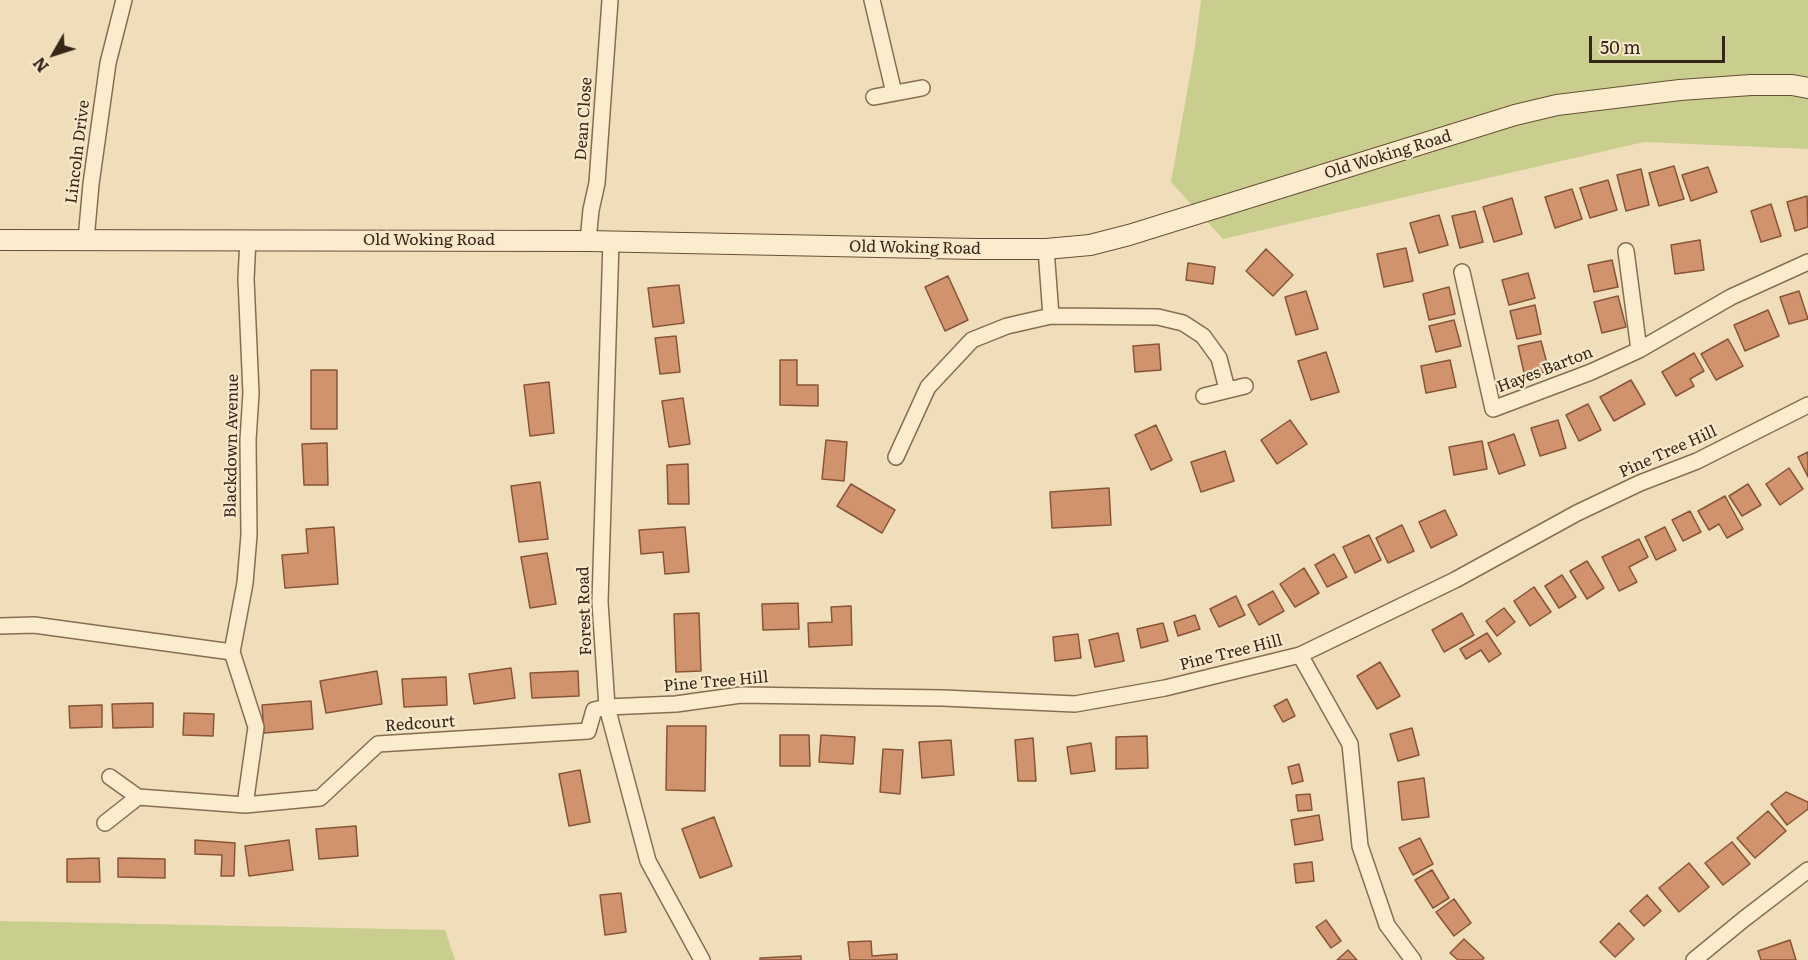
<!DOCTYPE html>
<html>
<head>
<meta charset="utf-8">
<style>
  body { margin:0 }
  #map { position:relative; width:1808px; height:960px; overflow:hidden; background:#f0deba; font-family:Literata,serif }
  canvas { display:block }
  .north { position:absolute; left:24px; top:24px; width:60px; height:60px; -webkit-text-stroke:4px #f7e9ca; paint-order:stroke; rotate:231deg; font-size:16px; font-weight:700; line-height:24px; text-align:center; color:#352619 }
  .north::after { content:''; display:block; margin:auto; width:21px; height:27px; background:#352619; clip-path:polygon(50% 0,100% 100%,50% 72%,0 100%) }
  .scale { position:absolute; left:1589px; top:36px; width:136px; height:27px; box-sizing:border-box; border:3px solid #352619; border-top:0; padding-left:8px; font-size:18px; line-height:21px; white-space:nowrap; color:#352619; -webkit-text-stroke:4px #f7e9ca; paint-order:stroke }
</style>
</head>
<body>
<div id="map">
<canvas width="1808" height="960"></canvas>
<div class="north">N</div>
<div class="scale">50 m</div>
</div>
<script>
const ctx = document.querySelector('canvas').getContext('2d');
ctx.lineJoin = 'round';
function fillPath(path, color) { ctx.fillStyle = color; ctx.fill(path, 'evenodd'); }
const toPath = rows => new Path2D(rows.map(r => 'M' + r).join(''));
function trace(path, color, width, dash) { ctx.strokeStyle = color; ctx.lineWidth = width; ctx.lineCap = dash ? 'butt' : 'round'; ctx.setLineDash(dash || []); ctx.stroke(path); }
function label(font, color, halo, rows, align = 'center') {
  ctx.font = font + ' Literata,serif'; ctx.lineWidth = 4.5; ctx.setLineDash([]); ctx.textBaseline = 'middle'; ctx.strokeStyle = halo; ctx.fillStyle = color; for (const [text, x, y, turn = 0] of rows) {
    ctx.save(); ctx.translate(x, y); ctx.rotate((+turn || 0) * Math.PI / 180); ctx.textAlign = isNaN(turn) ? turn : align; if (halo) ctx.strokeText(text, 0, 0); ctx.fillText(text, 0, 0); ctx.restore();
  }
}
const green = toPath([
  [1201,0,1808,0,1808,149,1644,142,1223,239,1171,182,1195,47],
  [0,921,445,930,455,960,0,960]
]);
const building = toPath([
  [1674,166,1684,199,1659,206,1649,173,1674,166],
  [1708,167,1717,192,1691,201,1682,175,1708,167],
  [1641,169,1649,205,1626,211,1617,175,1641,169],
  [1608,180,1617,210,1590,218,1580,188,1608,180],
  [1572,189,1582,219,1555,228,1545,197,1572,189],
  [1807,196,1808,227,1795,231,1787,202,1807,196],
  [1512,198,1522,234,1494,242,1483,207,1512,198],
  [1771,204,1781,236,1761,242,1751,211,1771,204],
  [1475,211,1483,242,1460,248,1452,216,1475,211],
  [1439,215,1448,245,1419,253,1410,223,1439,215],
  [1700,240,1704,270,1675,274,1671,245,1700,240],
  [1406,248,1413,281,1384,287,1377,254,1406,248],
  [1266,249,1293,275,1273,296,1246,271,1266,249],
  [1612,260,1618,287,1594,292,1588,265,1612,260],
  [1188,263,1215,267,1213,284,1186,280,1188,263],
  [1528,273,1535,298,1509,305,1502,280,1528,273],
  [948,276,968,320,945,331,925,287,948,276],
  [679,285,684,323,653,327,648,288,679,285],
  [1449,287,1455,314,1429,320,1423,294,1449,287],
  [1306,291,1318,329,1296,335,1285,297,1306,291],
  [1799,291,1808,319,1789,324,1780,297,1799,291],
  [1618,296,1626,327,1602,333,1594,302,1618,296],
  [1535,305,1541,334,1517,339,1510,311,1535,305],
  [1768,310,1779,336,1745,351,1734,325,1768,310],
  [1454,320,1461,346,1436,352,1429,326,1454,320],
  [676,336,680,372,660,374,655,338,676,336],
  [1728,339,1743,366,1716,380,1701,354,1728,339],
  [1541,341,1549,371,1525,377,1518,346,1541,341],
  [1159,344,1161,370,1135,372,1133,346,1159,344],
  [1326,352,1339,392,1311,400,1298,361,1326,352],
  [1694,353,1704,371,1690,379,1694,386,1676,396,1662,372,1694,353],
  [780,360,797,360,797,385,818,385,818,406,780,405,780,360],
  [1450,360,1456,387,1426,393,1421,366,1450,360],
  [311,370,337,370,337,429,311,429,311,370],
  [1631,380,1645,404,1614,421,1600,397,1631,380],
  [549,382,554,433,530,436,524,385,549,382],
  [683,398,690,444,669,447,662,401,683,398],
  [1588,404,1601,430,1579,441,1566,415,1588,404],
  [1290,420,1307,444,1277,464,1261,440,1290,420],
  [1558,420,1566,448,1540,456,1531,428,1558,420],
  [1156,425,1172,460,1151,470,1135,435,1156,425],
  [1514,434,1525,465,1499,474,1488,443,1514,434],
  [826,440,847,442,844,481,822,479,826,440],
  [1482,441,1487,469,1454,475,1449,447,1482,441],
  [327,443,328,485,304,485,302,444,327,443],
  [1225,451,1234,481,1201,492,1191,462,1225,451],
  [1808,452,1808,477,1798,457,1808,452],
  [688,464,689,504,668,504,667,465,688,464],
  [1789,468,1803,489,1780,505,1766,484,1789,468],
  [540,482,548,539,519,542,511,486,540,482],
  [851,484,895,510,882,533,837,506,851,484],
  [1748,484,1761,505,1742,516,1729,496,1748,484],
  [1109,488,1111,525,1052,528,1050,492,1109,488],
  [1725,496,1743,529,1727,538,1719,524,1709,530,1698,511,1725,496],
  [1445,510,1457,535,1431,548,1419,522,1445,510],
  [1690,511,1701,532,1683,541,1672,520,1690,511],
  [1402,525,1414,551,1388,563,1376,538,1402,525],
  [334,527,338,584,285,588,282,555,308,553,306,529,334,527],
  [685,527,689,572,665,574,663,552,641,554,639,530,685,527],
  [1665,527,1676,550,1656,560,1645,537,1665,527],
  [1369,535,1381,560,1355,573,1343,547,1369,535],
  [1639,539,1648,557,1629,567,1637,582,1619,591,1602,557,1639,539],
  [547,553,556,604,530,608,521,557,547,553],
  [1334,554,1347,577,1327,587,1315,565,1334,554],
  [1587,561,1604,588,1587,599,1570,571,1587,561],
  [1304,568,1319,593,1295,607,1280,584,1304,568],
  [1562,575,1576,597,1559,608,1545,586,1562,575],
  [1534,587,1551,612,1530,626,1514,601,1534,587],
  [1273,591,1284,611,1259,625,1248,605,1273,591],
  [1236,596,1245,615,1219,627,1210,609,1236,596],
  [798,603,799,629,763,630,762,604,798,603],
  [851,606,852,645,809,647,808,623,832,622,831,607,851,606],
  [1504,608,1515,622,1497,636,1486,621,1504,608],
  [699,613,701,671,676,672,674,614,699,613],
  [1462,613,1474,635,1444,652,1432,630,1462,613],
  [1195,615,1200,629,1178,636,1174,622,1195,615],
  [1163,623,1168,641,1141,648,1137,629,1163,623],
  [1118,633,1124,661,1095,667,1089,640,1118,633],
  [1487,633,1501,654,1489,662,1481,650,1466,659,1460,649,1487,633],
  [1078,634,1081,658,1055,661,1053,637,1078,634],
  [1380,662,1400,696,1377,709,1357,676,1380,662],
  [511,668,515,698,474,704,469,674,511,668],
  [377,671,382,704,326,713,320,681,377,671],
  [578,671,579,696,532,698,530,673,578,671],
  [446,677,447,705,404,707,402,679,446,677],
  [1287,699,1295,716,1283,722,1274,706,1287,699],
  [311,701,313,729,264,733,262,705,311,701],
  [153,703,153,727,113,728,112,704,153,703],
  [102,705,102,727,70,728,69,706,102,705],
  [184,713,214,714,213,736,183,735,184,713],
  [667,726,706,726,705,791,666,790,667,726],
  [1412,728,1419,755,1398,761,1390,734,1412,728],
  [780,735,809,735,810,766,780,766,780,735],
  [821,735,855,737,853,764,819,762,821,735],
  [1147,736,1148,768,1116,769,1116,737,1147,736],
  [1033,738,1036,781,1018,781,1015,740,1033,738],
  [951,740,954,775,922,778,919,742,951,740],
  [1091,743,1095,771,1071,774,1067,747,1091,743],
  [883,749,903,750,900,794,880,792,883,749],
  [1299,764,1303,781,1292,784,1288,767,1299,764],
  [580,770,590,822,569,826,559,774,580,770],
  [1424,778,1429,817,1402,820,1398,782,1424,778],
  [1786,792,1808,802,1808,809,1787,825,1771,804,1786,792],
  [1310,794,1312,810,1298,811,1296,795,1310,794],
  [1768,811,1786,831,1755,858,1737,838,1768,811],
  [1319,815,1323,840,1295,845,1291,820,1319,815],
  [714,817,732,866,700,878,682,829,714,817],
  [356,826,358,856,319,859,316,829,356,826],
  [1420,838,1433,864,1413,875,1399,848,1420,838],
  [195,840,235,843,234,876,221,876,222,855,195,854,195,840],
  [289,840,293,870,249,876,245,846,289,840],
  [1732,842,1750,864,1723,885,1705,863,1732,842],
  [99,858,100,882,67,882,67,859,99,858],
  [118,858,165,859,165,878,118,877,118,858],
  [1312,862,1314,881,1296,883,1294,864,1312,862],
  [1689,863,1709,887,1679,912,1659,888,1689,863],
  [1432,870,1449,898,1433,908,1415,880,1432,870],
  [621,893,626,932,605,935,600,895,621,893],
  [1647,895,1661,911,1644,926,1630,911,1647,895],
  [1454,899,1471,923,1454,936,1436,912,1454,899],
  [1326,920,1341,941,1331,948,1316,927,1326,920],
  [1619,923,1634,939,1615,957,1600,942,1619,923],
  [1464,939,1484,958,1482,960,1458,960,1450,953,1464,939],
  [1790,940,1796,960,1761,960,1758,951,1790,940],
  [871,941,872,956,897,954,897,960,850,960,848,942,871,941],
  [1348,950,1357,960,1337,960,1348,950],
  [801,956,801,960,760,960,760,958,801,956]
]);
const minor = toPath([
  [872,0,894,93],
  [874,97,922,88],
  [86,240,91,184,108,63,124,0],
  [588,241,591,210,597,183,610,0],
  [611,241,600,602,607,707,648,861,702,960],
  [1046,249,1051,316],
  [1626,251,1639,350],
  [1462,272,1493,409,1591,372,1639,350,1731,297,1808,262],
  [1204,396,1245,386],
  [896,457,928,387,972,340,1007,326,1051,316,1158,317,1183,323,1203,336,1219,358,1227,389],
  [0,626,34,625,232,652],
  [1300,655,1350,744,1360,846,1387,925,1413,960],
  [110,777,138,797],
  [245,805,256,727,232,652,245,583,249,535,248,440,251,393,246,279,248,239],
  [105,823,138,797,245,805,320,798,378,744,588,731,594,710,607,707,676,704,741,695,943,698,1075,704,1165,688,1300,655,1455,580,1577,513,1640,483,1697,461,1808,405],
  [1694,960,1744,919,1808,870]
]);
const secondary = toPath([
  [0,240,588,241,975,249,1046,249,1090,245,1129,235,1515,115,1557,105,1680,90,1751,85,1792,85,1808,88]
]);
const streetNames = [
  ["Dean Close",584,119,-86],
  ["Lincoln Drive",78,152,-83],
  ["Old Woking Road",1388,155,-17],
  ["Old Woking Road",429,240],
  ["Old Woking Road",915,248,1],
  ["Hayes Barton",1545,370,-21],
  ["Blackdown Avenue",232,446,-89],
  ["Pine Tree Hill",1668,452,-24],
  ["Forest Road",585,611,-92],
  ["Pine Tree Hill",1231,653,-14],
  ["Pine Tree Hill",716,682,-5],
  ["Redcourt",420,724,-4]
];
fillPath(green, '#c9ce8e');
fillPath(building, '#d1936d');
trace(building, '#885538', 1.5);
trace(minor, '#886d53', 18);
trace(secondary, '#694e37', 22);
trace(minor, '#fbeccd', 15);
trace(secondary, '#fbeccd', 20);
label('16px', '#352619', '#f7e9ca', streetNames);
</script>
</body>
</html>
